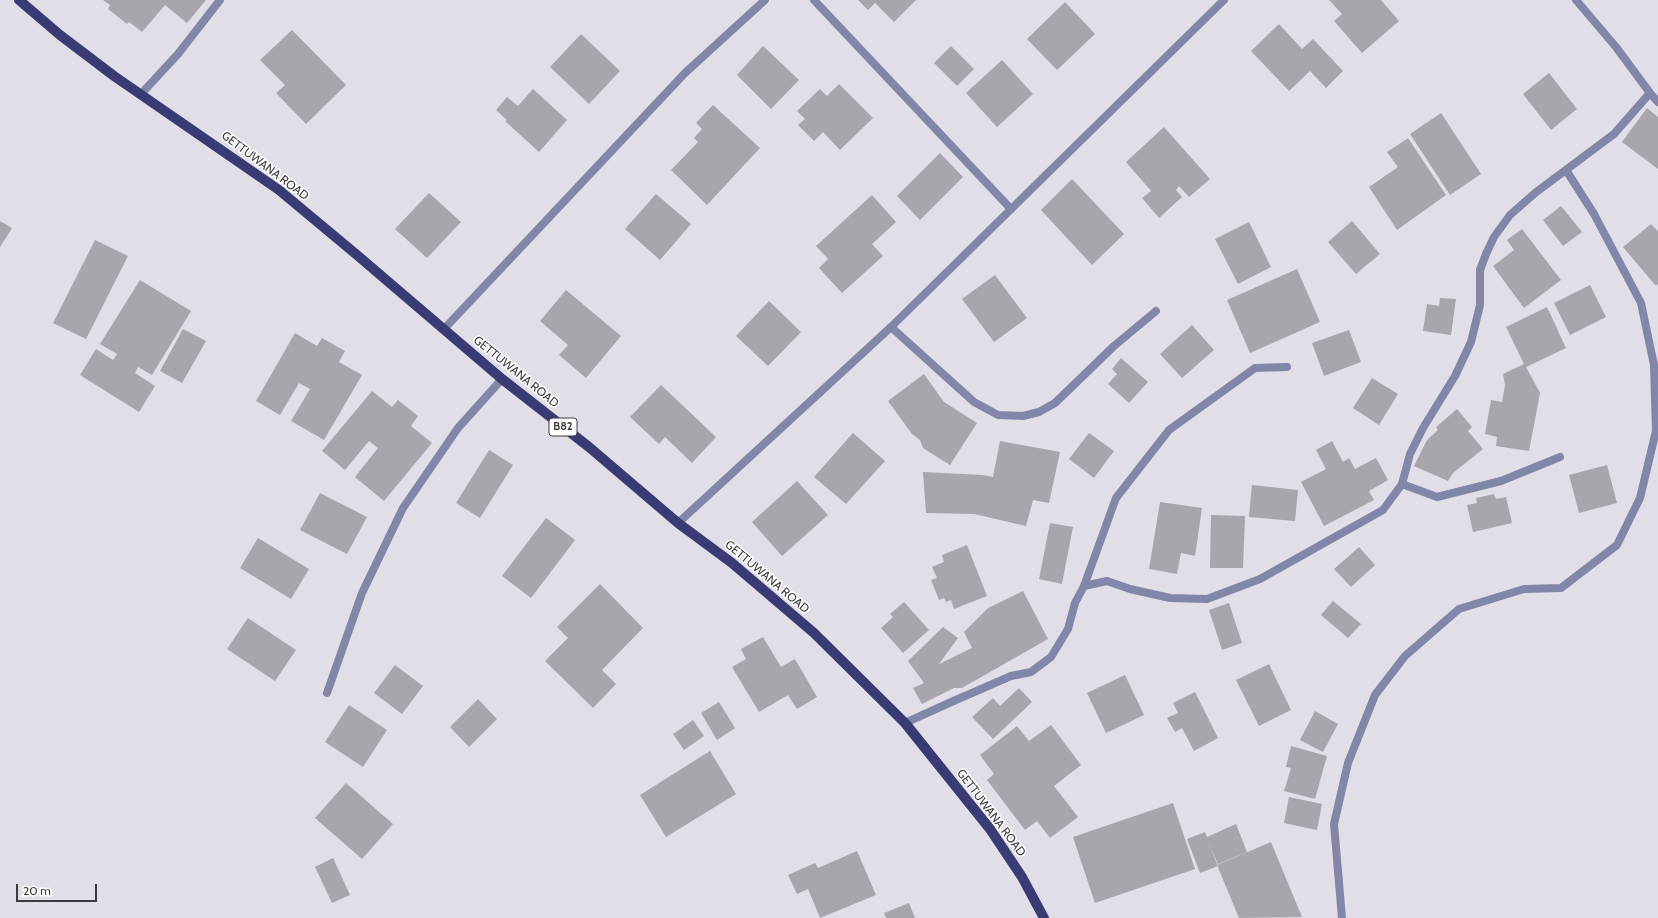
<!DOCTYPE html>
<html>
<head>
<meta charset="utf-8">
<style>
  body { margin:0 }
  #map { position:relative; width:1658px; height:918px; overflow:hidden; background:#e1dee7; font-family:Cabin,sans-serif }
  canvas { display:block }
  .scale { position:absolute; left:16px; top:884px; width:81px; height:18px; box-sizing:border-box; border:2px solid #3c3b3f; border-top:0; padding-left:5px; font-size:12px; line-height:14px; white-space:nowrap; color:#3c3b3f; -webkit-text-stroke:3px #fff; paint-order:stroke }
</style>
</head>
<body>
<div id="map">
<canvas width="1658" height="918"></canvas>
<div class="scale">20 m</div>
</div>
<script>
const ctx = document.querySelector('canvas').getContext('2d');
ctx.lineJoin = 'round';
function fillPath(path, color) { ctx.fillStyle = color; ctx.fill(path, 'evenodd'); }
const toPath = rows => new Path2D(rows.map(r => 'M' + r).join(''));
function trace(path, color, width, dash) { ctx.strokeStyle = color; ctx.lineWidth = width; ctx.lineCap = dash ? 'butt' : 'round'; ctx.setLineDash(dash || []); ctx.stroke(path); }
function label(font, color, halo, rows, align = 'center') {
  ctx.font = font + ' Cabin,sans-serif'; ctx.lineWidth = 3; ctx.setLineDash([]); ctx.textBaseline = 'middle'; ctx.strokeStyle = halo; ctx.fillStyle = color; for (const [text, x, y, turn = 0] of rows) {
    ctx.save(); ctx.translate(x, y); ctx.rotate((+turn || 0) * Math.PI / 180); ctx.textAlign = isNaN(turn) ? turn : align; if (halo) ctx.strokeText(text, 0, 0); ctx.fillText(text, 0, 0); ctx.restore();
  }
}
const building = toPath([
  [103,0,206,0,187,23,165,5,142,32,129,22,127,24,108,9,110,5],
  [858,0,916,0,894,22,875,3,868,10],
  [1329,0,1381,0,1399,21,1362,53,1334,21,1342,14],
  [1065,2,1095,34,1057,70,1027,39],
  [1279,24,1302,49,1313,39,1343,71,1326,88,1310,71,1289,91,1251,51],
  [292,30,346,85,306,124,276,93,285,85,260,60],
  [581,34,620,71,589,104,550,67],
  [763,46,799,80,771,109,737,75],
  [951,46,974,69,957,86,934,63],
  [1002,60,1033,94,997,127,966,93],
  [1549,73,1577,109,1551,130,1523,94],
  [839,84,873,118,840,150,823,132,814,141,798,125,805,119,797,111,820,89,827,96],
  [533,89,567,120,539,152,505,121,507,120,496,110,507,97,518,106],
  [713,105,760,148,707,205,671,170,698,142,694,138,702,129,696,123],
  [1647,108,1658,117,1658,169,1622,142],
  [1441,113,1481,174,1450,195,1410,134],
  [1164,127,1210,179,1189,197,1179,186,1176,190,1182,197,1159,218,1142,198,1151,191,1126,162],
  [1408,138,1446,195,1397,230,1369,187,1398,167,1387,152],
  [940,153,963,177,920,220,897,196],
  [1072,179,1124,234,1092,265,1041,210],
  [429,193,461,222,427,258,395,229],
  [656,194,691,224,660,260,625,229],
  [872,195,896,222,872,244,883,256,842,293,819,268,828,259,816,246],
  [1561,206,1582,232,1563,246,1543,220],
  [0,221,12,228,0,247],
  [1352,221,1380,254,1356,274,1328,242],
  [1249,222,1271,267,1238,284,1215,239],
  [1651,224,1658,231,1658,284,1656,286,1623,247],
  [1522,229,1561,280,1524,308,1493,266,1514,250,1507,240],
  [95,240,128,256,86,339,53,323],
  [1297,269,1320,322,1250,353,1227,300],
  [995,275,1027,318,994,342,962,299],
  [140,280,191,311,152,375,138,367,135,373,155,386,139,412,80,375,96,349,113,360,117,354,100,344],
  [1590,285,1606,317,1570,335,1554,303],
  [566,290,621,336,586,378,559,355,568,345,540,321],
  [1440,298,1456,299,1451,335,1423,331,1427,304,1439,306],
  [769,301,801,332,768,366,736,336],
  [1547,307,1566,348,1526,367,1540,393,1529,451,1496,446,1497,437,1485,434,1491,400,1502,402,1505,385,1503,374,1524,364,1506,327],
  [1192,325,1214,350,1182,378,1160,354],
  [183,329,206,341,182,383,160,371],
  [1349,330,1361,362,1324,376,1312,343],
  [295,333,317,346,322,338,345,351,339,362,362,375,324,440,291,421,310,389,299,383,280,415,256,401],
  [1121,358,1148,382,1129,403,1108,384,1117,374,1112,369],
  [924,374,944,402,977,423,950,465,923,448,920,440,912,434,888,401],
  [1372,378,1398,394,1379,425,1353,408],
  [661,385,716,437,692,463,665,437,659,444,630,417],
  [372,391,392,407,398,400,418,416,411,426,432,443,384,501,355,477,378,448,369,441,345,470,322,451],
  [1457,409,1472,427,1468,431,1483,449,1453,473,1448,481,1414,466,1427,440,1438,430,1436,427],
  [853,433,885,461,846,504,814,477],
  [1089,433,1114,451,1094,478,1069,459],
  [1000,441,1060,452,1049,503,1033,500,1026,526,974,514,926,513,923,472,983,475,993,477],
  [1332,441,1343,462,1349,458,1355,469,1376,458,1388,480,1369,491,1374,500,1324,526,1301,482,1326,469,1316,450],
  [489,450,513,465,480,518,456,503],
  [1607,465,1617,503,1579,513,1569,475],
  [797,481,828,515,782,556,752,522],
  [1252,485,1298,490,1295,521,1249,517],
  [320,493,367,517,347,554,300,530],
  [1494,494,1496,499,1506,497,1512,523,1473,532,1467,505,1477,503,1476,498],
  [1160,502,1202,508,1195,556,1181,553,1177,574,1149,569],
  [1211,515,1245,516,1243,568,1210,568],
  [546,518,575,540,531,598,502,576],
  [1050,523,1073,527,1062,584,1039,579],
  [258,538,309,569,291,599,240,568],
  [967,545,987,596,954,609,951,600,946,602,944,598,939,600,931,580,937,578,932,567,944,562,942,555],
  [1359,547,1375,565,1351,587,1334,569],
  [600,584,643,628,602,670,616,684,593,708,545,661,568,638,557,627],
  [1023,591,1048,639,962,688,954,688,922,704,913,688,924,683,908,661,943,627,958,638,939,664,972,648,964,632,988,608],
  [1333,601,1361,624,1348,638,1321,615],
  [904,602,929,630,903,653,881,628,893,617,890,614],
  [1229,603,1242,643,1222,650,1209,610],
  [248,618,296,650,275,681,227,649],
  [763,637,781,667,795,659,817,697,797,709,788,695,759,712,732,667,746,659,741,649],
  [1269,664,1291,710,1259,726,1236,680],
  [395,665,423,686,402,714,374,693],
  [1125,675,1144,715,1106,733,1087,693],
  [1019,688,1032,702,993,739,972,717,993,698,1000,706],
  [1195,692,1218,738,1194,751,1182,728,1175,732,1167,718,1178,713,1173,703],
  [478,699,497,719,469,747,450,727],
  [719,702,735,728,717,740,701,713],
  [349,705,387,730,363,767,325,742],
  [1315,711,1338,724,1323,752,1300,740],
  [693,720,704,736,684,750,673,734],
  [1051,725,1081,765,1054,786,1078,817,1050,838,1037,821,1025,830,987,780,994,774,980,755,1017,726,1029,741],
  [1291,746,1327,756,1315,799,1284,791,1291,768,1286,767],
  [710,751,736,794,666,837,640,795],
  [346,783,393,824,362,859,315,818],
  [1289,797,1322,804,1317,830,1284,823],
  [1173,803,1195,869,1095,903,1073,837],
  [1236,824,1247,852,1218,864,1208,842,1218,866,1200,873,1187,839,1205,832,1207,837],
  [1271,842,1302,917,1239,918,1217,865],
  [857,851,876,895,820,918,808,889,797,894,788,875,815,863,818,868],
  [333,858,350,895,332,903,315,867],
  [909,903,915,918,886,918,884,913]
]);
const minor = toPath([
  [814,0,1011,209],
  [1576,0,1616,47,1650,93,1658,102],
  [141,94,178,54,220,0],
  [891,327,974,402,998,415,1023,416,1039,412,1055,403,1114,346,1156,311],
  [444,329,685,73,765,0],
  [1402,484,1437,497,1501,481,1560,457],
  [1084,586,1107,581,1130,589,1170,598,1207,599,1260,579,1383,510,1402,484,1410,454,1423,428,1455,376,1471,342,1480,305,1480,270,1486,254,1494,237,1510,215,1535,193,1614,134,1650,93],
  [327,693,362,593,403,508,458,428,502,379],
  [905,723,949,703,1011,676,1031,672,1051,657,1068,629,1075,603,1084,586,1116,498,1169,430,1255,368,1287,367],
  [1342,918,1334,824,1348,763,1375,695,1405,656,1459,609,1524,589,1561,588,1617,545,1640,498,1656,431,1654,365,1641,303,1594,214,1566,170]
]);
const tertiary = toPath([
  [678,523,891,327,1224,0]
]);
const primary = toPath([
  [19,0,60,35,114,76,279,190,357,255,502,379,589,447,678,523,732,563,814,633,905,723,990,829,1022,877,1044,918]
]);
const shields = [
  [563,427,28]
];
const shieldNames = [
  ["B82",563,427]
];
const streetNames = [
  ["GETTUWANA ROAD",265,166,37],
  ["GETTUWANA ROAD",516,372,39],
  ["GETTUWANA ROAD",767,577,40],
  ["GETTUWANA ROAD",991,813,53]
];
fillPath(building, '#aaa4ac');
trace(minor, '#8286a8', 8);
trace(tertiary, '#8286a8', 8);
trace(primary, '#3a3a75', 10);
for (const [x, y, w] of shields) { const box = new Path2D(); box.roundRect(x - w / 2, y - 9, w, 18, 3); ctx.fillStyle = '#fff'; ctx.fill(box); trace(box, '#3c3b3f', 1); }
label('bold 11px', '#3c3b3f', null, shieldNames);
label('12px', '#3c3b3f', '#fff', streetNames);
</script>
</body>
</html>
